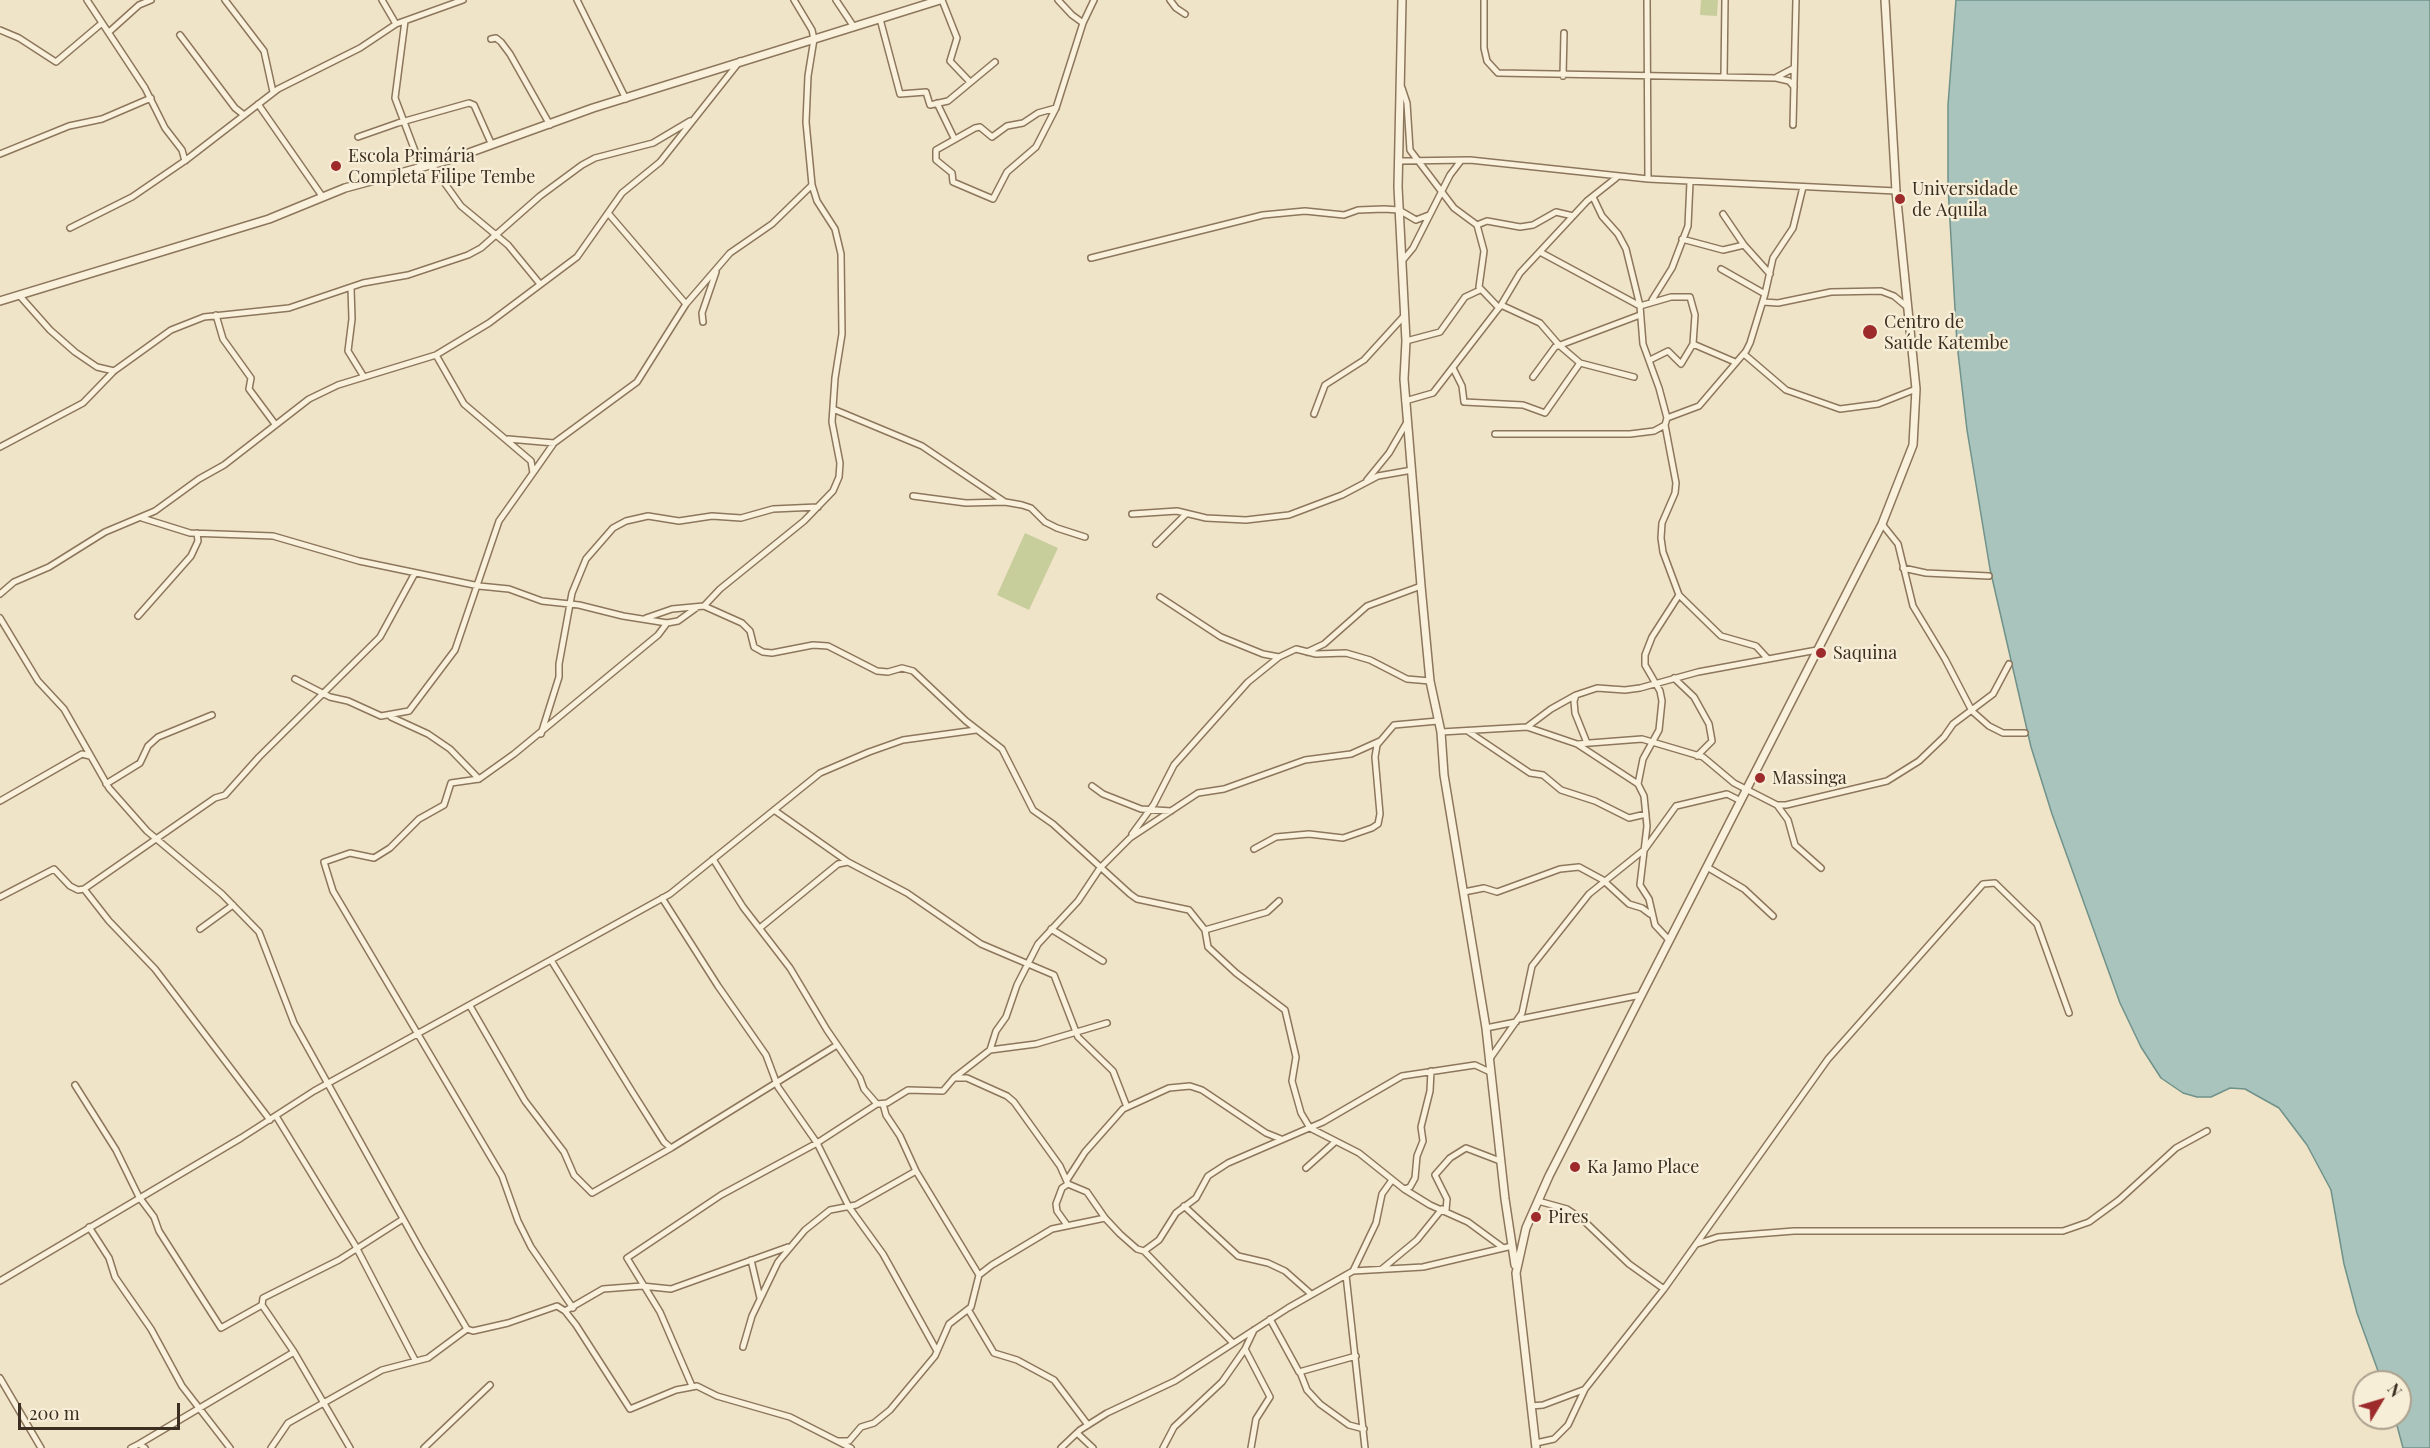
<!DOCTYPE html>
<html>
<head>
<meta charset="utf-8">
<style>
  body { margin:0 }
  #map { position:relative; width:2430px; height:1448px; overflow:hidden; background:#f0e4c8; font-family:"Playfair Display",serif }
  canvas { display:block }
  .north { position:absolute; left:2352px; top:1370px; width:60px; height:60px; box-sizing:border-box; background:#f7eed8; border:2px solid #aca18e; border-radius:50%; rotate:52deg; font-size:16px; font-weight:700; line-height:24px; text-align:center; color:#3c2e20 }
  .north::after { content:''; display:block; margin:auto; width:21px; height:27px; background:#9d2b2b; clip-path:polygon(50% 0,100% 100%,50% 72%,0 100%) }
  .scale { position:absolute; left:18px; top:1403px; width:162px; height:27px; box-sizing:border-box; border:3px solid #3c2e20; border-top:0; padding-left:8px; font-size:18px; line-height:21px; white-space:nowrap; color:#3c2e20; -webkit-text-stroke:4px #f7eed8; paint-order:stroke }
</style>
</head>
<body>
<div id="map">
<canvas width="2430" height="1448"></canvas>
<div class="north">N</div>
<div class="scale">200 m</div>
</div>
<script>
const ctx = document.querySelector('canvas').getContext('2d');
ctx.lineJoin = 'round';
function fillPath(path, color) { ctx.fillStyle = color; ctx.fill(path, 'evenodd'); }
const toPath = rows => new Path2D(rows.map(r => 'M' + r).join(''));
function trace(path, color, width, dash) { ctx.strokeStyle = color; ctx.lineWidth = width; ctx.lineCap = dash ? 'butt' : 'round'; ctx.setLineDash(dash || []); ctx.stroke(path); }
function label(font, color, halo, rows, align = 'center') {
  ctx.font = font + ' "Playfair Display",serif'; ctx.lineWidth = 4.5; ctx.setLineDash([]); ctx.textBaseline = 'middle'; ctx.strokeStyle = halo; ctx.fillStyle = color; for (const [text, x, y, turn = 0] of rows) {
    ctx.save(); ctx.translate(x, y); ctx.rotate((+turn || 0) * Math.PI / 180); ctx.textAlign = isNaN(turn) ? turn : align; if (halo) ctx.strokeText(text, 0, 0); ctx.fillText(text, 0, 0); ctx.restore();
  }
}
const green = toPath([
  [1701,0,1718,0,1717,16,1700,15],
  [1025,533,1058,548,1029,610,997,595]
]);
const water = toPath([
  [1956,0,2430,0,2430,1448,2403,1448,2395,1418,2400,1418,2400,1382,2382,1382,2357,1313,2344,1264,2331,1190,2307,1145,2279,1108,2245,1089,2230,1088,2211,1097,2197,1097,2183,1093,2161,1078,2141,1047,2120,1003,2052,814,2031,747,1990,569,1967,430,1957,344,1948,186,1948,105,1956,0]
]);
const minor = toPath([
  [87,0,145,88,165,128,182,150,185,161],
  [225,0,264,51,273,92],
  [382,0,396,24],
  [577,0,626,99],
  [836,0,854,27],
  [942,0,957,38,950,61,970,82],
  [1058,0,1072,15,1083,23],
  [1170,0,1176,8,1185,14],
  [1484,0,1484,48,1487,61,1498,73,1776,78,1789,81,1794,87],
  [1647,0,1648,179,1896,191],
  [880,19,900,94,926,92,930,105,948,101,995,62],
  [405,21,395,98,421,167],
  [0,30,19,38,56,62,102,23],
  [109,32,139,5,151,0],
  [180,35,235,108,244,115],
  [491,39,496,38,501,42,510,54,550,125],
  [1563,76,1564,33],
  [1724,77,1725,0],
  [1777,77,1794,68],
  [1402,88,1407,103,1410,150,1454,208,1477,225,1484,251,1479,287,1499,308],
  [937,103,954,138],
  [258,104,322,196],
  [1056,108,1038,113,1023,123,1007,126,992,137,980,127,975,128,936,150,936,160,952,173,953,182,993,199,1007,172,1036,147,1056,108,1083,23,1094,0],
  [1793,125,1796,0],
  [358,137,398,123,469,103,474,105,491,143],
  [0,154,69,126,102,119,151,98],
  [1399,161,1470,160,1648,179],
  [431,164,461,206,508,245,540,284],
  [608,213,686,304],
  [1723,214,1744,245,1770,274],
  [1477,225,1487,221,1520,227,1533,225,1556,212,1573,216],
  [70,228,132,197,186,160,278,89,360,48,396,24,463,0],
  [1682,239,1723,250,1744,245],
  [1540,252,1640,306,1671,297,1690,297,1695,315,1693,344,1681,364,1668,351,1650,360],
  [1091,258,1263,215,1305,211,1344,215,1358,210,1384,209,1399,210,1416,220,1429,215],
  [1403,260,1413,248,1450,175,1460,162],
  [351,288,352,319,348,351,364,377],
  [1765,294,1773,258,1793,228,1803,187],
  [19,295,50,330,75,352,97,367,114,371],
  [1652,300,1672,268,1688,226,1690,182],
  [1763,302,1778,303,1831,292,1881,291,1894,296,1906,306],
  [1501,305,1540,323,1559,345,1580,363,1634,377],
  [216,315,223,339,251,378,249,389,275,424],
  [703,322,702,313,716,272],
  [1406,341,1440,332,1465,297,1480,290],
  [1693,344,1735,362],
  [1744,354,1786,390,1840,409,1878,404,1916,389],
  [1453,368,1462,386,1464,402,1523,405,1545,413,1580,363],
  [1533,377,1555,347,1640,315],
  [1405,401,1433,393,1501,305,1520,273,1587,201,1616,178],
  [833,409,922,446,1005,502],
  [1314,414,1325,385,1364,360,1405,315],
  [1667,418,1699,406,1746,351,1750,343,1765,294,1721,269],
  [1665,425,1676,483,1675,493,1662,523,1661,538,1663,552,1679,595,1721,636,1756,646,1768,659],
  [1495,434,1630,434,1654,431,1665,425,1667,418,1659,388,1643,344,1640,306,1626,249,1618,234,1602,216,1593,197],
  [508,439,554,443],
  [0,447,83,403,114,371,171,330,204,317,289,308,363,283,408,275,468,255,481,248,540,196,582,165,595,158,653,143,690,121],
  [533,473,554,443,637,382,686,304,730,253,772,224,812,185],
  [1367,480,1389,453,1407,422],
  [913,496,966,503,1005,502,1022,505,1031,508,1045,522,1057,528,1085,537],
  [1132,514,1177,511,1206,518,1246,520,1289,515,1342,495,1378,476,1412,470],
  [142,518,190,533,273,536,359,561,479,586,509,589,542,601,579,605,623,616,667,623,678,621,696,608],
  [1882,524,1898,544,1913,606,1945,659,1972,711,1989,726,2003,733,2025,733],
  [1156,544,1186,514],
  [1903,568,1926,573,1989,576],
  [0,594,14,582,49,567,105,532,155,511,199,479,224,465,309,399,338,385,436,355,489,323,577,257,622,193,660,162,740,61],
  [1160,597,1221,637,1263,654,1279,657,1296,649,1316,654,1346,653,1370,660,1407,679,1430,681],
  [704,606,720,589,804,521,833,491,839,477,840,463,832,422,835,378,842,334,841,254,835,229,817,201,812,185,806,122,808,76,814,39,812,30,794,0],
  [138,616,191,556,198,541,197,533],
  [0,618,38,681,64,709,109,788,147,831,222,894,259,932,294,1023,420,1249,467,1329,428,1358,382,1370,288,1423,271,1448],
  [646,618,672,609,704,606,742,623,750,631,754,647,763,652,772,653,813,645,828,646,877,671,888,672,902,668,913,671,966,721,1002,749,1033,810,1053,824,1130,894,1137,899,1189,910,1205,930,1267,912,1279,901],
  [1307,652,1324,644,1367,606,1421,586],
  [1674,678,1694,697,1709,724,1712,741,1697,756],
  [295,679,330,697,348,701,381,716,409,711,455,650,499,521,533,473,531,461,464,404,436,355],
  [391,717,428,734,450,749,479,779],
  [1527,727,1551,709,1576,695],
  [1441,732,1527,727,1577,744,1638,784,1644,796,1647,826,1640,885,1649,899,1655,925,1669,940],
  [1469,732,1530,773,1543,775,1561,790,1595,801,1629,818,1646,814],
  [541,734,559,677,559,664,572,593,586,559,613,528,626,521,648,516,679,521,712,516,741,518,773,509,818,507],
  [1587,743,1575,713,1574,701,1576,695,1597,688,1625,690,1640,688,1698,672,1817,650],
  [1577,744,1642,739,1703,757,1734,783,1777,805,1786,805,1887,781,1919,761,1944,737,1953,724,1993,694,2009,664],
  [106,784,140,763,148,746,158,737,212,715],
  [1638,784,1643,759,1659,730,1662,701,1660,691,1645,665,1645,655,1652,637,1679,595],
  [1092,786,1103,794,1141,809,1171,811],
  [0,801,82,754,90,756],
  [1777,805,1788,820,1795,845,1821,868],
  [774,810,848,862],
  [1132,834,1154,804,1174,765,1248,682,1279,657],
  [1254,849,1276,837,1309,834,1343,838,1372,828,1378,824,1380,814,1375,757,1377,745,1394,725,1438,721],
  [713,859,743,907,790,968,827,1030,860,1078,864,1089,877,1104,887,1103,908,1090,943,1091,954,1078,990,1050,996,1031,1006,1017,1017,985,1038,944,1078,901,1100,868,1130,838,1198,793,1224,789,1305,760,1351,754,1380,741],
  [1707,867,1744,889,1773,916],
  [84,889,109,921,155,969,270,1120],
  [1464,892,1484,888,1497,892,1560,869,1579,867,1603,880,1629,904,1642,908,1650,914],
  [0,897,54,869,70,886,78,890,84,889,215,798,225,795,259,757,380,637,415,573],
  [662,898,718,986,766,1055,778,1087,817,1143,849,1207,883,1254,937,1351],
  [761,927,838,864,848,862,907,893,981,944,1054,975,1078,1037,1113,1071,1127,1107],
  [200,929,233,905],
  [1051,929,1103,961],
  [1205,930,1208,947,1236,973,1285,1010,1296,1057,1292,1081,1301,1113,1310,1128,1359,1153,1404,1189,1430,1205,1468,1222,1502,1247],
  [551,960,633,1093,664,1142,671,1148],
  [470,1006,525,1101,564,1152,574,1175,592,1193,671,1148,837,1045],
  [1520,1019,1641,995],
  [1486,1028,1516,1022],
  [990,1050,1036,1044,1107,1023],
  [1489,1060,1522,1013,1532,966,1589,894,1645,849,1676,806,1727,794,1741,801],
  [955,1078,967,1078,1007,1096,1014,1102,1060,1166,1068,1184,1087,1192,1105,1218,1120,1234,1137,1249,1144,1251,1233,1343],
  [75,1085,116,1150,139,1197,154,1217,159,1231,221,1328,262,1305],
  [276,1116,355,1245,415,1360],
  [1306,1168,1335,1142],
  [916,1171,979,1275],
  [1067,1180,1085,1152,1123,1109,1169,1088,1190,1086,1202,1090,1266,1133,1281,1139],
  [1404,1189,1410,1187,1415,1178,1417,1156,1423,1141,1421,1127,1430,1091,1431,1071],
  [1538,1201,1567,1209,1582,1219,1629,1264,1664,1289],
  [1184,1206,1238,1256,1268,1263,1285,1271,1311,1294],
  [1446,1210,1447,1199,1435,1175,1450,1158,1466,1148,1500,1161],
  [1067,1225,1057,1211,1056,1204,1062,1188,1068,1184],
  [89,1227,109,1258,115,1277,151,1329,182,1386,230,1448],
  [1697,1244,1718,1237,1794,1231,2063,1231,2089,1222,2119,1200,2176,1148,2207,1131],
  [1144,1251,1159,1240,1176,1213,1196,1198,1208,1176,1228,1163,1323,1122,1402,1076,1475,1065,1490,1072],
  [751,1260,760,1298],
  [1382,1269,1417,1240,1442,1209],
  [1353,1271,1376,1223,1382,1194,1392,1180],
  [1346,1275,1365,1448],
  [0,1281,241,1138,314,1091,670,894,820,773,869,752,903,740,976,730],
  [573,1308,531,1247,518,1221,502,1176,333,891,324,862,350,853,374,858,390,848,419,819,444,805,451,783,479,779,514,754,658,635,667,623],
  [565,1311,603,1289,642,1286,671,1289,788,1247],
  [969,1311,994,1353,1017,1360,1054,1380,1088,1425],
  [1270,1319,1299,1372,1356,1356],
  [467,1329,473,1331,508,1323,557,1306,565,1311,576,1325,630,1409,676,1390,697,1386,717,1396,790,1417,851,1448],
  [743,1347,752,1316,778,1262,805,1230,830,1210,856,1205,916,1171,900,1136,886,1115,883,1104],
  [294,1352,262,1305,263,1298,339,1260,403,1219],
  [1300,1372,1307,1390,1320,1404,1349,1425,1364,1429],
  [0,1378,41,1448],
  [692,1386,660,1312,627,1258,721,1195,817,1143,877,1104],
  [1531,1406,1543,1405,1583,1390],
  [1077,1433,1093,1448],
  [838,1441,849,1441,861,1427,874,1423,890,1410,935,1356,949,1324,971,1307,979,1275,992,1265,1052,1229,1105,1218],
  [1536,1443,1554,1439,1568,1425,1585,1389,1664,1289,1828,1059,1983,884,1995,883,2037,924,2069,1013],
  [139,1444,294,1352,350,1448],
  [131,1448,139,1444,145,1448],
  [424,1448,490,1385],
  [1061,1448,1080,1430,1107,1413,1175,1381,1288,1308,1353,1271,1423,1267,1512,1246],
  [1163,1448,1174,1427,1222,1382,1245,1349],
  [1251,1448,1256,1419,1270,1397,1245,1349,1254,1330]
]);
const tertiary = toPath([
  [1402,0,1398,187,1406,341,1404,379,1421,586,1430,681,1441,732,1444,775,1486,1028,1505,1199,1515,1265],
  [0,301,269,219,345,188,452,159,593,108,940,0],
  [1536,1448,1516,1273,1526,1228,1549,1176,1882,524,1913,445,1916,389,1896,191,1885,0]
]);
const markers = [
  [336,166,6,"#9d2b2b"],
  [1900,199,6,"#9d2b2b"],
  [1870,332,8,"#9d2b2b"],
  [1821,653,6,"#9d2b2b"],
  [1760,778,6,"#9d2b2b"],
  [1575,1167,6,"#9d2b2b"],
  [1536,1217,6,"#9d2b2b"]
];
const poiNames = [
  ["Escola Primária",348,156],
  ["Completa Filipe Tembe",348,177],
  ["Universidade",1912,189],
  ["de Aquila",1912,210],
  ["Centro de",1884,322],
  ["Saúde Katembe",1884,343],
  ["Saquina",1833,653],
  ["Massinga",1772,778],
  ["Ka Jamo Place",1587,1167],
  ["Pires",1548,1217]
];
fillPath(green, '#c8ce9b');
fillPath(water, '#a9c4bc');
trace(water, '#6f928a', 1.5);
trace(minor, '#8c765c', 8);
trace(tertiary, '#8c765c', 10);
trace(minor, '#faf1dc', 5);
trace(tertiary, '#faf1dc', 7);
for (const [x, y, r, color] of markers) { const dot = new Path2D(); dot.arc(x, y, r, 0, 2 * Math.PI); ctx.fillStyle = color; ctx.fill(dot); trace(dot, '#f7eed8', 2); }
label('18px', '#3c2e20', '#f7eed8', poiNames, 'left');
</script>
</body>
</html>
